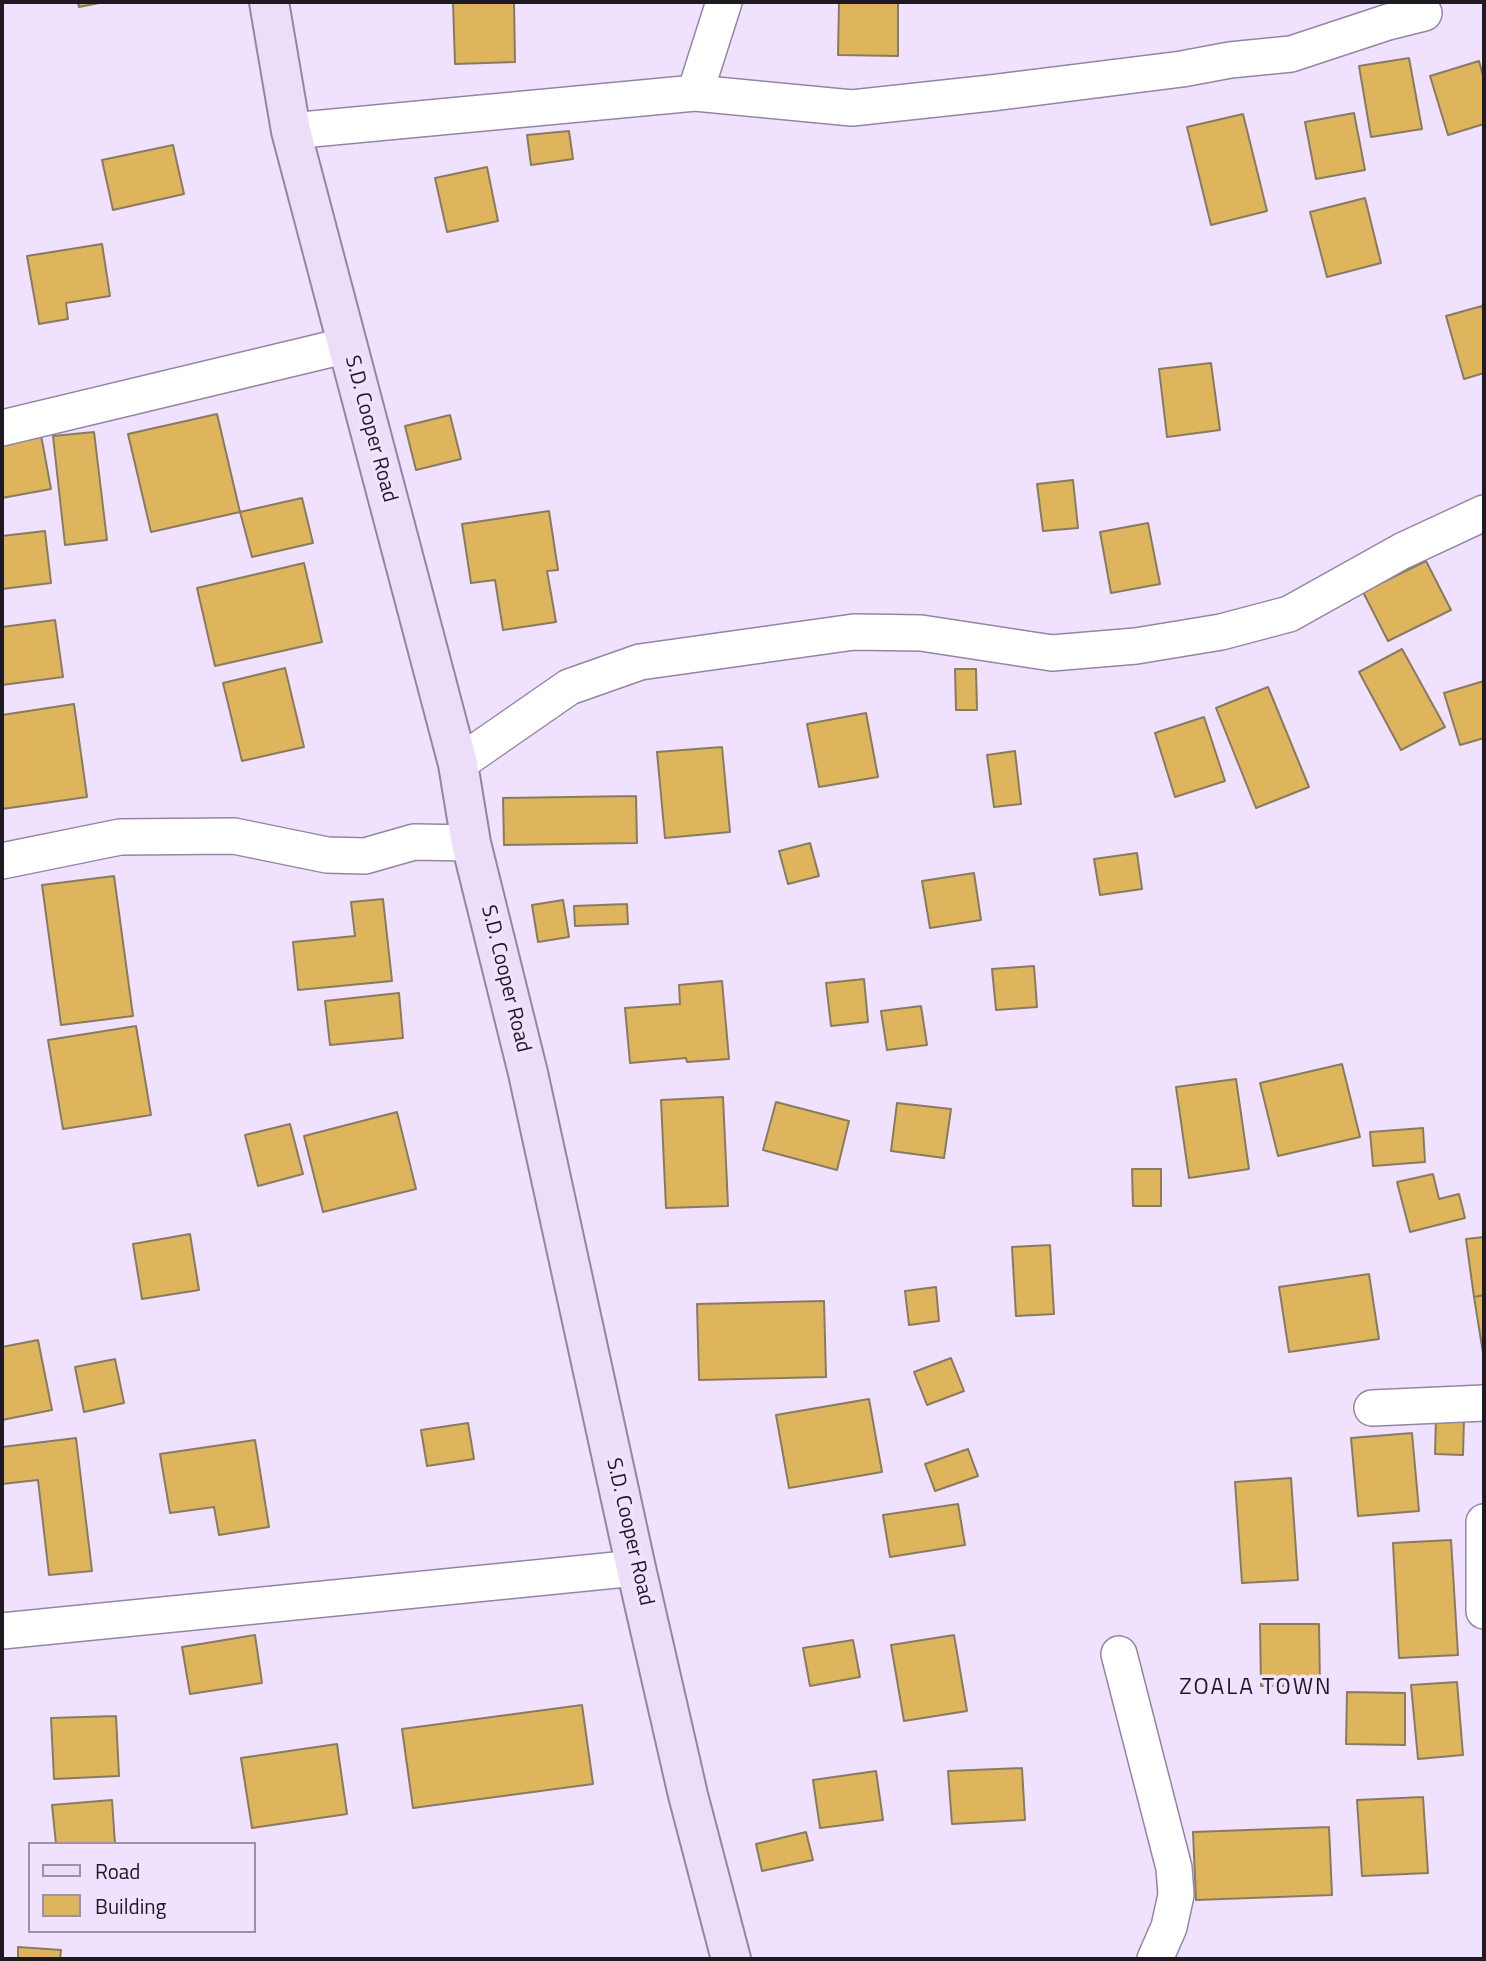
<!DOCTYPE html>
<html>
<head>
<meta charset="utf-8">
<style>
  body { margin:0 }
  #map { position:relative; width:1486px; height:1961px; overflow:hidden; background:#f0e1ff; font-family:"Titillium Web",sans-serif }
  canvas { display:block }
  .frame { position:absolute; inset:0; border:4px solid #1e1923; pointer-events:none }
  .legend { position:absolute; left:28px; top:1842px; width:228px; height:91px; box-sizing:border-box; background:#f0e1ff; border:2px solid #9c91a7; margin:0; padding:9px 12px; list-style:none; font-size:21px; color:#1e1923 }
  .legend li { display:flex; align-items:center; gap:14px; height:35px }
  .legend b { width:35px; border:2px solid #9c91a7 }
</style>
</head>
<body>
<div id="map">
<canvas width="1486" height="1961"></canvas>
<div class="frame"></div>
<ul class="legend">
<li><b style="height:9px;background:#ecddf9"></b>Road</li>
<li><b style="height:19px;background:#deb55d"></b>Building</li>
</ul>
</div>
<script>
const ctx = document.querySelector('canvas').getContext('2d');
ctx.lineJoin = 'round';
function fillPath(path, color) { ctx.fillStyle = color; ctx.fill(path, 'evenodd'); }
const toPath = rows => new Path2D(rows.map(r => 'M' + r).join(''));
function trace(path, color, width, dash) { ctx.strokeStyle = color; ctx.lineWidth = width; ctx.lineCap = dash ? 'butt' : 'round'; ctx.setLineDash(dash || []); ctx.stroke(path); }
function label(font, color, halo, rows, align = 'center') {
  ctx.font = font + ' "Titillium Web",sans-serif'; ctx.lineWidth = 7; ctx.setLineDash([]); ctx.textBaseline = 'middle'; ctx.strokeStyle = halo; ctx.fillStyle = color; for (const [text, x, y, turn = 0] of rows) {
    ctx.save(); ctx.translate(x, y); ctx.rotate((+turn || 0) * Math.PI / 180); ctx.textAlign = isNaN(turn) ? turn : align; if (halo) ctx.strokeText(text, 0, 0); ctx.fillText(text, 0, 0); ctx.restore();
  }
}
const building = toPath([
  [78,2,104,2,79,7,78,2],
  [453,2,514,2,515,62,455,64,453,2],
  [839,2,898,2,898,56,838,55,839,2],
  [1409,58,1422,129,1371,137,1359,66,1409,58],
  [1479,61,1484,79,1484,124,1448,135,1430,76,1479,61],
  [1354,113,1365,170,1316,179,1305,122,1354,113],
  [1243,114,1267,211,1211,225,1187,127,1243,114],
  [569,131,573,159,531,165,527,135,569,131],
  [173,145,184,194,113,210,102,160,173,145],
  [487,167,498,221,447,232,435,178,487,167],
  [1365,198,1381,263,1327,277,1310,212,1365,198],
  [102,244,110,296,66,303,68,319,39,324,27,256,102,244],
  [1482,306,1484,314,1484,373,1464,379,1446,316,1482,306],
  [1211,363,1220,430,1167,437,1159,369,1211,363],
  [217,414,240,512,151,532,128,434,217,414],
  [450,415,461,459,416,470,405,426,450,415],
  [94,432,107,540,65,545,53,436,94,432],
  [41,435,51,489,2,498,2,442,41,435],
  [1073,480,1078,528,1043,531,1037,484,1073,480],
  [302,498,313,543,252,557,240,512,302,498],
  [549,511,558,570,547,571,556,622,503,630,495,580,471,583,462,524,549,511],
  [1148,523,1160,584,1111,593,1100,532,1148,523],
  [45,531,51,583,2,589,2,536,45,531],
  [1426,561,1451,610,1388,641,1363,592,1426,561],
  [304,563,322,642,215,666,197,588,304,563],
  [55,620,63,677,2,685,2,627,55,620],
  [1402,649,1445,727,1401,750,1359,672,1402,649],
  [285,668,304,747,242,761,223,683,285,668],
  [955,669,976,669,977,710,956,710,955,669],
  [1484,681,1484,738,1460,745,1444,693,1484,681],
  [1268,687,1309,787,1256,808,1216,708,1268,687],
  [74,704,87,797,2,809,2,715,74,704],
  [866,713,878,777,819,787,807,724,866,713],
  [1204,717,1225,781,1175,797,1155,733,1204,717],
  [722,747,730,832,665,838,657,752,722,747],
  [1015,751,1021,804,994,807,987,755,1015,751],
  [636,796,637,843,504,845,503,798,636,796],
  [810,843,819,876,788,884,779,851,810,843],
  [1137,853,1142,889,1100,895,1094,859,1137,853],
  [974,873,981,920,930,928,922,881,974,873],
  [114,876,133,1016,61,1025,42,885,114,876],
  [383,899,392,981,298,990,293,942,355,936,351,902,383,899],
  [563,900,569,937,538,942,532,905,563,900],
  [627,904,628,924,575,926,574,906,627,904],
  [1034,966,1037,1007,996,1010,992,969,1034,966],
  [864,979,868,1022,831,1026,826,983,864,979],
  [722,981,729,1059,687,1062,686,1058,630,1063,625,1008,680,1004,679,985,722,981],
  [399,993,403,1038,330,1045,325,1001,399,993],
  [921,1006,927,1045,887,1050,881,1011,921,1006],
  [136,1026,151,1115,63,1129,48,1040,136,1026],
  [1342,1064,1360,1137,1278,1156,1260,1083,1342,1064],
  [1236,1079,1249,1169,1189,1178,1176,1087,1236,1079],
  [723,1097,728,1206,666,1208,661,1100,723,1097],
  [776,1102,849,1121,837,1170,763,1150,776,1102],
  [897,1103,951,1109,944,1158,891,1151,897,1103],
  [397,1112,416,1189,323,1212,304,1136,397,1112],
  [290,1124,303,1174,258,1186,245,1135,290,1124],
  [1423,1128,1425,1162,1373,1166,1370,1132,1423,1128],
  [1132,1169,1161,1169,1161,1206,1133,1206,1132,1169],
  [1433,1174,1439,1199,1459,1194,1465,1218,1410,1232,1397,1182,1433,1174],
  [190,1234,199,1290,142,1299,133,1244,190,1234],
  [1484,1237,1484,1295,1474,1297,1466,1239,1484,1237],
  [1050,1245,1054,1314,1016,1316,1012,1247,1050,1245],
  [1369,1274,1379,1339,1289,1352,1279,1287,1369,1274],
  [936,1287,939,1321,909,1325,905,1291,936,1287],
  [1484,1295,1484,1359,1474,1297,1484,1295],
  [824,1301,826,1377,699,1380,697,1304,824,1301],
  [38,1340,52,1410,2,1420,2,1347,38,1340],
  [951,1358,964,1391,927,1405,914,1372,951,1358],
  [115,1359,124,1403,84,1412,75,1367,115,1359],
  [869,1399,882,1472,789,1488,776,1415,869,1399],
  [1436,1417,1464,1418,1463,1455,1435,1454,1436,1417],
  [468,1423,474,1459,427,1466,421,1430,468,1423],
  [1412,1433,1419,1511,1358,1516,1351,1438,1412,1433],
  [76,1438,92,1571,49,1575,38,1480,2,1484,2,1447,76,1438],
  [255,1440,269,1527,219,1535,214,1507,170,1513,160,1454,255,1440],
  [968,1449,978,1476,935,1491,925,1464,968,1449],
  [1291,1478,1298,1580,1242,1583,1235,1482,1291,1478],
  [958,1504,965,1545,890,1557,883,1515,958,1504],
  [1451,1540,1458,1655,1399,1658,1393,1543,1451,1540],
  [1260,1624,1319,1624,1320,1686,1261,1686,1260,1624],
  [255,1635,262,1683,190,1694,182,1647,255,1635],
  [954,1635,967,1711,904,1721,891,1645,954,1635],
  [853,1640,860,1677,810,1686,803,1648,853,1640],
  [1457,1682,1463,1755,1418,1759,1411,1685,1457,1682],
  [1347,1692,1405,1693,1405,1745,1346,1744,1347,1692],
  [582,1705,593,1784,413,1808,402,1729,582,1705],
  [116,1716,119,1776,54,1779,51,1718,116,1716],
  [337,1744,347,1814,252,1828,241,1758,337,1744],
  [1022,1768,1025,1820,952,1824,948,1771,1022,1768],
  [876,1771,883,1820,820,1828,813,1780,876,1771],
  [1423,1797,1428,1873,1362,1876,1357,1800,1423,1797],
  [112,1800,115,1844,56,1844,52,1805,112,1800],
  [1329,1827,1332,1895,1196,1900,1193,1832,1329,1827],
  [806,1832,813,1860,762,1871,756,1844,806,1832],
  [18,1947,61,1950,60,1959,18,1959,18,1947]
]);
const street = toPath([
  [695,93,724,2],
  [291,131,695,93,852,108,991,93,1182,69,1230,60,1291,54,1388,22,1424,13],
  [2,428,348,345],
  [458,764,569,687,640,662,854,632,921,633,1052,653,1136,646,1221,632,1289,614,1402,551,1484,513],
  [2,861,120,837,234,836,327,855,365,856,414,842,471,843],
  [1372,1408,1484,1403],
  [1484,1522,1484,1611],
  [2,1631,636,1568],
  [1119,1654,1174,1868,1176,1895,1169,1927,1155,1959]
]);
const secondary = toPath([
  [269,2,291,131,458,764,471,843,528,1073,636,1568,688,1795,731,1959]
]);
const streetNames = [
  ["S.D. Cooper Road",370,429,75],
  ["S.D. Cooper Road",505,979,76],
  ["S.D. Cooper Road",629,1532,77]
];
const neighbourhoodNames = [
  ["ZOALA TOWN",1256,1688]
];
fillPath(building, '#deb55d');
trace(building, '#897b5f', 2);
trace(street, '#9486a2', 38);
trace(secondary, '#9486a2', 42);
trace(street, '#fff', 35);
trace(secondary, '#ecddf9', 38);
label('21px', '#1e1923', '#f0e1ff', streetNames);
ctx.letterSpacing = '2px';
label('23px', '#1e1923', '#f0e1ff', neighbourhoodNames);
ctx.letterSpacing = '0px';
</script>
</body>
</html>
